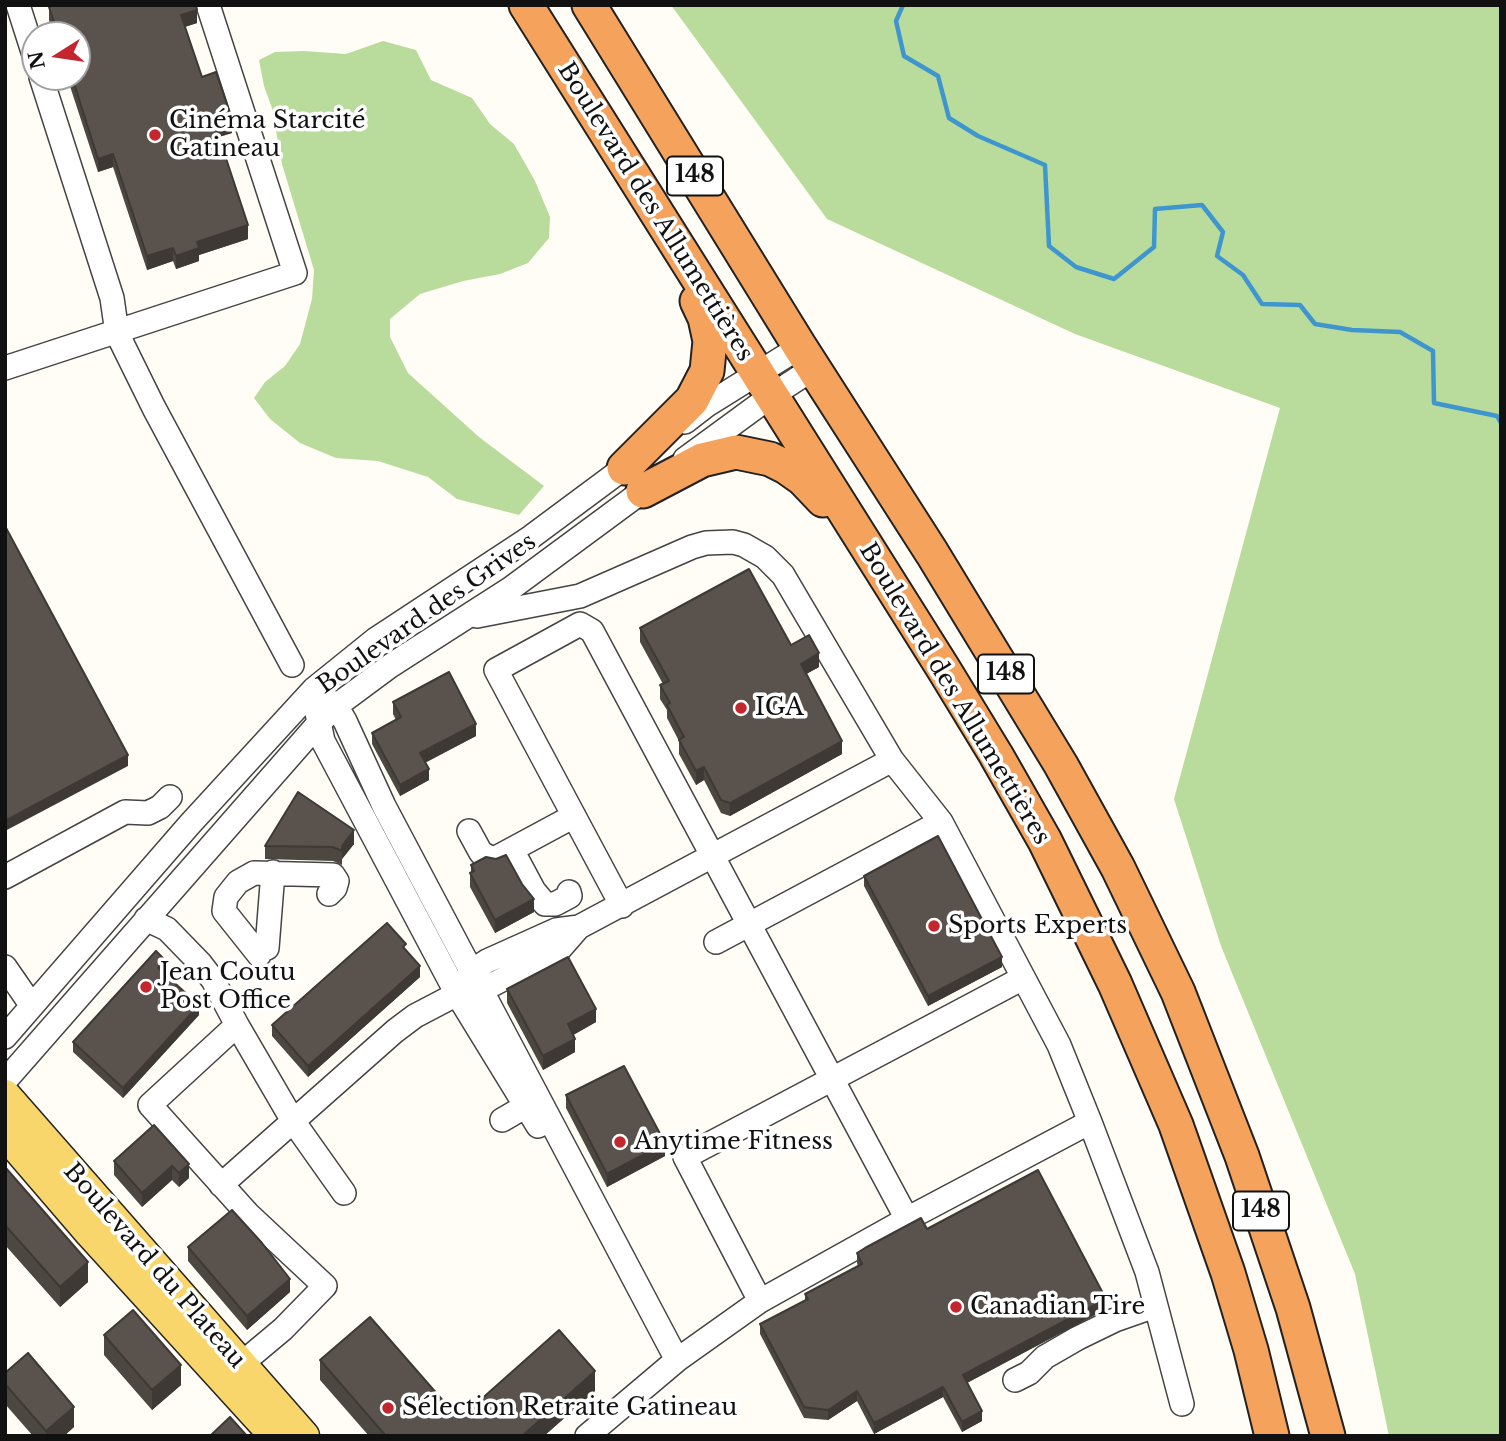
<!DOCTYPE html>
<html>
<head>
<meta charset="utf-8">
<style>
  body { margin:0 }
  #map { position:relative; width:1506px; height:1441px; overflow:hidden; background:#fffdf5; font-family:"Libre Baskerville",serif }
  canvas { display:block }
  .frame { position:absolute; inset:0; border:7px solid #111; pointer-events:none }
  .north { position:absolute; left:21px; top:21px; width:70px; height:70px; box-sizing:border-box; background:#fff; border:2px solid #a0a0a0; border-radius:50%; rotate:258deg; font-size:19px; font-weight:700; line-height:28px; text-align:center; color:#111 }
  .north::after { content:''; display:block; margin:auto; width:24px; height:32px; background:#c4262e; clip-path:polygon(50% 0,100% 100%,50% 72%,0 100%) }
</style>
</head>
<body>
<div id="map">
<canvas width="1506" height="1441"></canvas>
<div class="frame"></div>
<div class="north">N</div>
</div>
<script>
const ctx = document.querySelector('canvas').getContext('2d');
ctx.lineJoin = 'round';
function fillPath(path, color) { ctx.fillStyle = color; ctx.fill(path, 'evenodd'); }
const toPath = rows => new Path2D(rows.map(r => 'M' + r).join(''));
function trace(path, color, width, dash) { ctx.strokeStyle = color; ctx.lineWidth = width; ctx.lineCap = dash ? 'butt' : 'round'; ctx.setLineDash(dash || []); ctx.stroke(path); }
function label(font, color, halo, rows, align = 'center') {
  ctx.font = font + ' "Libre Baskerville",serif'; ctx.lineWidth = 7; ctx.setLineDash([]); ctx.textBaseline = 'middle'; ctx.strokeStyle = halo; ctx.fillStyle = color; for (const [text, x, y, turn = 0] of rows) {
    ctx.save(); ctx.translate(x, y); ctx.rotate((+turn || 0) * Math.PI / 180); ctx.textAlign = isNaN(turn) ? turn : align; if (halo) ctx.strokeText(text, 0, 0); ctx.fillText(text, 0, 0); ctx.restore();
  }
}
const forest = toPath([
  [671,5,1501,5,1501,1436,1389,1436,1355,1274,1221,946,1174,799,1280,408,1075,334,827,219],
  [383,41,416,50,431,80,472,98,490,124,514,144,535,181,550,217,549,238,528,263,500,274,463,281,420,294,390,319,390,337,408,373,479,437,544,486,519,515,457,499,428,477,378,461,336,458,300,443,270,419,254,398,265,382,285,366,300,344,312,299,314,270,282,164,272,108,264,86,259,60,275,52,304,51,346,54]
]);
const stream = toPath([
  [903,5,896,21,904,56,938,76,949,118,978,136,1045,165,1049,246,1076,267,1114,279,1154,247,1155,209,1202,205,1223,232,1217,256,1243,275,1262,304,1300,305,1315,324,1352,330,1400,332,1433,351,1434,403,1497,416,1501,423]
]);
const minor = toPath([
  [18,5,35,58],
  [41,77,112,298,117,333,154,408,292,665],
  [5,368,295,273,208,5],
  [685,422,707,405,800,347],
  [685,459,771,396,814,368],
  [477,616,580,596,692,547,706,543,733,542,744,545,765,557,783,575,892,760,941,822],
  [325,698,336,706,345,721,384,806,677,1360],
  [317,713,323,741,457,994,538,1126],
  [469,831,481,853,491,858,496,858,574,816],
  [512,850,534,891,545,904,555,904,570,896,569,892],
  [5,877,125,812,148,813,160,807,170,797],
  [146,919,167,929,200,963,213,980,237,1025,150,1105,248,1214,325,1286,283,1329,240,1365],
  [716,942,941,822,1059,1045,1090,1122,907,1219],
  [267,948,273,872],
  [259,955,224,911,226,897,238,882,254,873,333,875,337,881,335,888,329,894],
  [5,967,32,1006],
  [465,982,472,971,487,961,556,930,579,927,892,760],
  [237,1025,293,1121,344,1193],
  [5,1037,190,824,314,689,376,639,531,537,636,459],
  [5,1081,318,724,336,706,390,666,510,589,655,482],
  [502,1120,538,1099],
  [1090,1122,1147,1272,1182,1404],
  [221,1185,395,1031,415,1016,457,994,482,990,558,951,579,927],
  [760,1301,685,1157,1023,978],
  [1015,1380,1029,1373,1045,1357,1078,1338,1115,1320,1155,1306],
  [587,1436,677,1360,760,1301,907,1219,592,631,580,624,496,670,622,906]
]);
const major = toPath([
  [5,1095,304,1436],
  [5,1134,90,1233,275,1436]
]);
const highway = toPath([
  [526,5,943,668,996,755,1045,841,1115,984,1176,1125,1228,1273,1251,1350,1272,1436],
  [589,5,800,347,932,553,1061,765,1118,868,1178,992,1242,1156,1293,1308,1328,1436],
  [624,468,692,400,707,371,710,341,705,318,697,301],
  [643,491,702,460,736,452,770,459,786,467,803,479,823,500]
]);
const wall = toPath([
  [49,7,197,23,185,27,202,77,232,133,219,137,248,239,199,255,199,261,176,269,173,261,147,270,113,167,98,172,67,77,77,77,77,35,53,35,49,20],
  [640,628,791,645,819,667,806,674,842,754,730,816,721,813,704,780,696,785,679,754,679,741,667,718,667,710,660,699,660,685,663,684,640,642],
  [393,702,476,736,425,763,429,780,400,796,372,744,372,733,396,720,393,714],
  [354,844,342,859,342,865,333,861,265,859,265,846],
  [471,865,534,912,495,933,470,887,470,873,471,872],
  [864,876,1002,967,928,1006,864,886],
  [406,950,420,977,308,1077,272,1036,272,1025],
  [165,970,163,972,199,1015,123,1098,73,1052,73,1042],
  [507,989,596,1022,573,1035,575,1052,543,1070,507,1003],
  [566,1095,665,1156,607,1187,566,1108],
  [154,1125,189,1178,179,1187,172,1180,142,1207,114,1175,114,1161],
  [5,1167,88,1282,60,1307,5,1245],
  [927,1229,1106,1309,967,1383,982,1421,962,1432,943,1397,874,1434,857,1401,828,1420,804,1418,760,1334,760,1324,805,1300,805,1294,858,1266,857,1263,857,1253],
  [188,1247,290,1292,247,1330,188,1261],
  [104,1335,181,1385,152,1410,104,1355],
  [320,1360,459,1419,595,1391,544,1436,369,1436,320,1380],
  [5,1373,74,1427,64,1436,33,1436,5,1404]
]);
const shadedWall = toPath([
  [197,10,197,23,181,28,181,15],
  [232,119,232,133,215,138,215,125],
  [113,154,113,167,98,172,98,159],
  [248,225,248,239,199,255,199,261,176,269,176,256,197,242],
  [173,248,173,261,147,270,147,256],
  [819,653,819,667,801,677,801,664],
  [476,724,476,736,420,765,420,753],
  [842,741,842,754,730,816,730,803],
  [128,755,128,766,5,831,5,821],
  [704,767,704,780,696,785,696,771],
  [429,769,429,780,400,796,400,785],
  [354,830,354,844,342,859,342,846],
  [534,899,534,912,495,933,495,920],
  [1002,957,1002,967,928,1006,928,996],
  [165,960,165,970,158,978,158,968],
  [420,966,420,977,308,1077,308,1066],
  [199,1005,199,1015,123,1098,123,1088],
  [596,1009,596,1022,568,1038,568,1024],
  [575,1039,575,1052,543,1070,543,1056],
  [665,1143,665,1156,607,1187,607,1174],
  [189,1164,189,1178,179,1187,179,1173],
  [172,1166,172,1180,142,1207,142,1193],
  [88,1262,88,1282,60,1307,60,1287],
  [290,1279,290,1292,247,1330,247,1316],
  [1106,1299,1106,1309,963,1385,963,1375],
  [181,1365,181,1385,152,1410,152,1390],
  [595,1371,595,1391,544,1436,522,1436],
  [943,1387,943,1397,874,1434,874,1423],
  [857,1391,857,1401,828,1420,828,1410],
  [74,1407,74,1427,64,1436,46,1436,46,1431],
  [982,1411,982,1421,962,1432,962,1422]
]);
const building = toPath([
  [53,5,196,5,197,10,181,15,202,77,216,72,232,119,215,125,248,225,197,242,199,248,176,256,173,248,147,256,113,154,98,159,72,77,77,77,77,35,58,35,49,7,53,5],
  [5,526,128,755,5,821,5,526],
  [749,569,791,645,809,635,819,653,801,664,842,741,730,803,721,800,704,767,696,771,679,740,684,737,667,705,670,703,660,685,669,681,640,628,749,569],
  [449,672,476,724,420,753,429,769,400,785,372,733,401,717,393,702,449,672],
  [298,792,354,830,342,846,342,851,333,847,265,846,298,792],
  [938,836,1002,957,928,996,864,876,938,836],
  [506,855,522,884,534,899,495,920,470,873,474,871,471,865,486,857,496,859,506,855],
  [387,923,406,944,403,947,420,966,308,1066,272,1025,387,923],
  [156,951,165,960,158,968,199,1005,123,1088,73,1042,156,951],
  [568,957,596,1009,568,1024,575,1039,543,1056,507,989,568,957],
  [624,1066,665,1143,607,1174,566,1095,624,1066],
  [154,1125,189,1164,179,1173,172,1166,142,1193,114,1161,154,1125],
  [5,1167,88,1262,60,1287,5,1225,5,1167],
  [1038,1170,1106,1299,963,1375,982,1411,962,1422,943,1387,874,1423,857,1391,828,1410,804,1407,760,1324,808,1299,805,1294,862,1264,857,1253,865,1248,921,1218,927,1229,1038,1170],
  [232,1210,262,1243,290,1279,247,1316,188,1247,232,1210],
  [133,1310,181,1365,152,1390,104,1335,133,1310],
  [370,1317,459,1419,559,1330,595,1371,522,1436,386,1436,320,1360,370,1317],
  [28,1353,74,1407,46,1431,5,1384,5,1373,28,1353],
  [230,1417,247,1436,210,1436,230,1417]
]);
const markers = [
  [155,135,7,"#c4262e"],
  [741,708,7,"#c4262e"],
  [934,926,7,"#c4262e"],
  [146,987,7,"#c4262e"],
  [620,1142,7,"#c4262e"],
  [956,1307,7,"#c4262e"],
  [388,1408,7,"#c4262e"]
];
const shields = [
  [695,176,56],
  [1006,674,56],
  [1261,1211,56]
];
const shieldNames = [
  ["148",695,176],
  ["148",1006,674],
  ["148",1261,1211]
];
const poiNames = [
  ["Cinéma Starcité",169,121],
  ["Gatineau",169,149],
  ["IGA",755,708],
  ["Sports Experts",948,926],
  ["Jean Coutu",160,973],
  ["Post Office",160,1001],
  ["Anytime Fitness",634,1142],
  ["Canadian Tire",970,1307],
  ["Sélection Retraite Gatineau",402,1408]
];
const streetNames = [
  ["Boulevard des Allumettières",655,212,58],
  ["Boulevard des Grives",427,614,-35],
  ["Boulevard des Allumettières",954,694,59],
  ["Boulevard du Plateau",154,1266,49]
];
fillPath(forest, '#b9dc9c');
trace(stream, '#3f96cf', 4.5);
trace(minor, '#444', 26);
trace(major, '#222', 33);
trace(highway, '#222', 37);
trace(minor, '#fff', 23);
trace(major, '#f9d66b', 30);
trace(highway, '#f5a25d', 33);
fillPath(wall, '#4d4742');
fillPath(shadedWall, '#3f3936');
fillPath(building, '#5a524d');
trace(building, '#3f3936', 2);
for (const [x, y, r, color] of markers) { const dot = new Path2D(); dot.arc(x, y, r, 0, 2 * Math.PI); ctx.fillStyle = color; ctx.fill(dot); trace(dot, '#fff', 2.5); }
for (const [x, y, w] of shields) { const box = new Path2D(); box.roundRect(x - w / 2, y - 19.5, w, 39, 5); ctx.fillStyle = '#fff'; ctx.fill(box); trace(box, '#111', 2); }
label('bold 23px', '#111', null, shieldNames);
label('24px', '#111', '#fff', poiNames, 'left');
label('24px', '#111', '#fff', streetNames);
</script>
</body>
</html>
